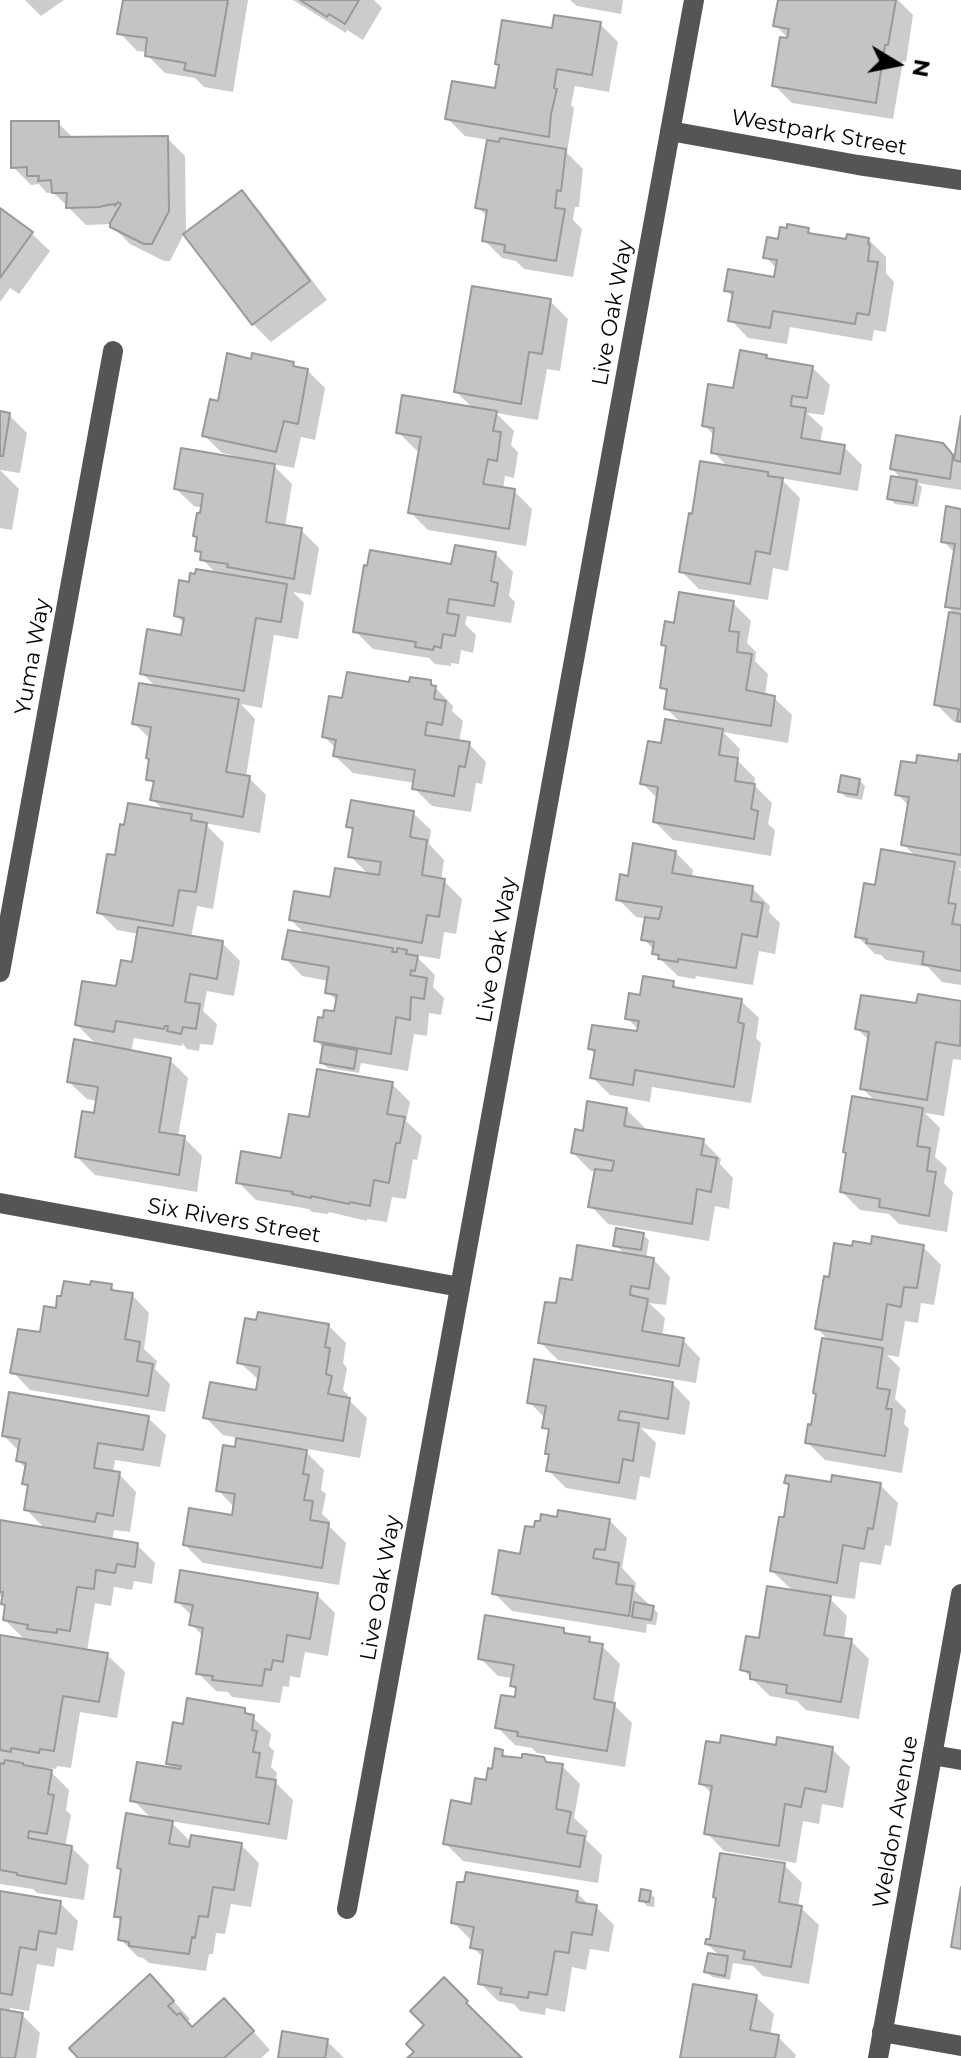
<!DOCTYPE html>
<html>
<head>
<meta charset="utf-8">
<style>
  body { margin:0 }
  #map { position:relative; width:961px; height:2058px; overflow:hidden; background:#fff; font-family:Montserrat,sans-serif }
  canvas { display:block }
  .north { position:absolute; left:857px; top:24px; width:80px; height:80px; -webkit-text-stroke:6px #fff; paint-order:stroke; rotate:100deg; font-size:22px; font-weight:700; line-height:32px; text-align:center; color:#000 }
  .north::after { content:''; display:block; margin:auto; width:28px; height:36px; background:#000; clip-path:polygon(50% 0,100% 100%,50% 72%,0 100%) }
</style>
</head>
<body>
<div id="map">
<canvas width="961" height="2058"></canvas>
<div class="north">N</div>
</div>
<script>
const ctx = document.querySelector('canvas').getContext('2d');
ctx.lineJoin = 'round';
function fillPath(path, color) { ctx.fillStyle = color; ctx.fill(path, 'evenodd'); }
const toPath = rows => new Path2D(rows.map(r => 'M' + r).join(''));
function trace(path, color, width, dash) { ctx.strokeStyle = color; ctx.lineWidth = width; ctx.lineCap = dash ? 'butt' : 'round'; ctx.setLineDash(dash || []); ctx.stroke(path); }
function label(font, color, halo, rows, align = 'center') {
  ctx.font = font + ' Montserrat,sans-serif'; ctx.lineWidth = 6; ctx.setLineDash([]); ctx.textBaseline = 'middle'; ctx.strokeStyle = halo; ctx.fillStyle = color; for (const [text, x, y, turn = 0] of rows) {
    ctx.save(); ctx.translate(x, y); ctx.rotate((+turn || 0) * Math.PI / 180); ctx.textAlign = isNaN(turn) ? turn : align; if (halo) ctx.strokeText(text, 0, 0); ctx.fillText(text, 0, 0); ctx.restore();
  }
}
const shadow = toPath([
  [25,0,64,0,41,16],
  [125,0,248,0,233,92,204,87,195,78,165,73,147,55,147,52,137,51,120,33],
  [293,0,374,0,382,8,363,40,347,30,346,33],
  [570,0,623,0,621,14,577,6],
  [780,0,898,0,913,15,906,62,903,61,893,119,792,103,774,85,791,41,775,25],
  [600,24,618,42,609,92,575,86,571,105,574,108,567,153,583,169,579,207,575,207,573,220,582,229,573,277,524,269,516,261,502,258,484,240,488,217,477,207,489,140,465,136,448,119,497,90,554,30],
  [58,123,74,139,167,138,185,156,186,230,170,261,164,261,130,244,112,226,112,224,86,225,59,198,53,193,47,193,39,184,31,185,13,167],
  [242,193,259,210,327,300,271,342,253,324,186,234],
  [0,210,32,234,50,251,19,294,10,288,0,302],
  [808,230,814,236,848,241,868,239,886,257,886,273,894,282,886,332,874,330,872,341,790,327,787,344,748,338,731,320,734,298,726,290,776,279,777,269,766,257,779,241],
  [550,301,568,319,560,371,547,369,538,420,496,413,514,431,511,445,518,452,514,478,505,476,503,489,514,491,532,509,526,546,428,530,410,512,420,451,416,450,398,432,474,409,456,392],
  [766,356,770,361,812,367,830,385,824,415,807,413,823,428,820,443,844,447,862,465,858,491,780,478,800,498,788,571,773,568,768,600,699,589,681,571,693,516,728,467,713,452,715,436,704,425],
  [252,361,293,364,298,369,307,370,325,388,315,440,301,437,294,468,272,464,292,484,285,527,301,530,319,548,311,595,293,592,304,603,298,639,274,635,262,708,241,704,255,719,246,777,249,778,266,795,260,833,204,823,224,843,213,909,197,906,191,938,222,943,240,961,234,996,207,991,203,1011,217,1024,213,1045,200,1044,199,1051,187,1049,182,1043,182,1046,134,1038,131,1052,170,1060,188,1078,178,1137,184,1138,202,1156,197,1192,95,1175,77,1157,96,1116,98,1101,87,1099,69,1082,98,1046,77,1025,118,988,134,964,139,934,117,930,100,913,116,857,165,811,152,799,155,785,148,779,151,740,134,723,157,688,142,673,182,637,185,624,176,615,191,584,217,574,202,559,203,556,197,550,199,539,195,536,203,508,194,506,176,489,232,459,232,455,222,453,204,435,219,404],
  [0,413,9,415,27,433,20,473,0,470,19,489,12,530,0,528],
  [961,428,961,490,917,483,922,487,918,507,895,504,889,498,903,480,892,469,942,445,956,459],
  [961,511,961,723,954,722,936,704,956,616,947,606,956,554,943,541],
  [496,554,513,572,509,596,515,602,511,623,467,616,465,624,476,635,473,653,461,650,459,664,451,663,451,666,435,664,429,658,373,649,355,631,453,566],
  [733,603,751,621,747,643,756,652,755,661,768,674,765,696,774,698,792,715,788,743,723,732,740,749,738,761,755,778,754,785,772,803,768,824,775,830,771,856,673,840,655,822,658,799,642,783,663,745,682,724,666,708,668,694,662,687,668,649,663,644,676,625],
  [430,682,453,706,452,711,463,721,459,742,469,744,486,762,482,784,476,783,471,812,432,806,414,788,415,783,353,773,335,756,336,749,324,736,344,700,411,684],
  [961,756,961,869,958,868,961,871,961,985,942,982,928,967,886,960,881,955,875,954,857,936,877,887,916,857,903,844,910,807,897,794,918,765,959,763],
  [859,780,865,786,862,800,846,797,840,792],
  [413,813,431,830,429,844,444,860,441,880,444,881,462,899,456,934,444,932,440,959,415,955,435,975,433,987,444,998,441,1015,429,1013,427,1036,414,1034,408,1071,361,1063,359,1073,328,1068,322,1063,324,1049,316,1040,325,1020,336,1014,338,1002,328,992,329,981,302,976,285,958,307,936,291,920,332,899,369,875,350,856,354,832,348,826],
  [675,852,693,870,692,878,752,888,770,906,769,912,780,923,775,954,759,951,753,985,696,976,695,979,678,976,654,953,654,950,644,939,647,919,636,917,618,899,629,878],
  [673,983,680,991,741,1001,759,1018,756,1038,761,1043,751,1103,652,1087,650,1102,610,1095,592,1077,596,1055,590,1049,638,1034,639,1030,627,1018,642,997],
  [919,996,961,1003,961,1060,953,1059,944,1116,925,1113,940,1128,935,1157,947,1168,944,1183,953,1192,947,1232,899,1224,889,1214,860,1210,842,1192,876,1102,862,1088,870,1041,857,1029,918,1006],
  [392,1084,410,1102,406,1121,422,1136,417,1160,413,1159,406,1199,392,1197,387,1222,367,1219,367,1221,329,1212,328,1214,312,1212,309,1209,256,1200,238,1182,283,1160,311,1119],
  [626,1109,644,1127,644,1131,703,1141,721,1159,720,1164,733,1178,729,1209,715,1206,709,1241,608,1224,591,1206,596,1171,591,1171,573,1153],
  [643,1235,649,1240,646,1258,653,1259,670,1277,666,1305,649,1303,665,1318,662,1337,683,1340,700,1358,696,1383,558,1360,540,1342,557,1306,574,1282,626,1255,615,1245],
  [923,1247,941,1265,934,1305,921,1303,918,1323,905,1321,899,1357,887,1355,900,1368,895,1399,906,1410,904,1424,909,1429,902,1473,825,1460,807,1442,812,1427,830,1342,817,1328,831,1279,853,1249],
  [111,1286,118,1293,132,1295,149,1313,144,1349,157,1361,155,1369,170,1384,165,1412,30,1390,13,1372,58,1310,92,1287],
  [328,1325,346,1343,343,1363,347,1368,343,1390,348,1395,348,1399,367,1418,360,1458,302,1448,324,1470,321,1490,326,1494,322,1514,330,1521,329,1526,346,1543,339,1585,203,1563,185,1545,234,1517,235,1508,218,1490,237,1449,238,1438,223,1435,205,1417,258,1392,260,1381,240,1363],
  [673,1384,690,1402,685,1435,641,1428,656,1443,650,1478,640,1476,636,1500,566,1488,548,1470,551,1457,547,1453,551,1433,544,1427,546,1419,529,1402],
  [148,1418,166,1435,160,1467,115,1460,113,1473,119,1474,136,1492,130,1532,114,1530,112,1541,137,1545,155,1563,152,1584,134,1581,132,1590,114,1587,111,1606,95,1603,87,1651,107,1655,125,1672,117,1718,80,1712,71,1768,57,1766,56,1769,47,1768,69,1790,66,1810,71,1815,65,1847,71,1847,89,1865,84,1900,37,1893,33,1889,0,1884,0,1637,26,1641,5,1620,7,1608,3,1604,4,1599,0,1596,0,1522,46,1530,26,1509,29,1488,25,1484,27,1469,18,1461,20,1452,4,1436],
  [786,1482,880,1485,898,1503,891,1546,885,1545,881,1565,860,1562,855,1599,826,1595,847,1616,844,1640,851,1641,869,1659,859,1719,806,1710,797,1701,770,1696,742,1669,794,1592,772,1571,785,1520,790,1486],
  [609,1520,627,1538,622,1568,636,1583,635,1591,658,1613,656,1625,647,1624,646,1633,512,1611,494,1593,522,1556,535,1529],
  [317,1595,335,1613,328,1656,305,1652,300,1678,290,1676,289,1687,283,1686,280,1703,232,1697,228,1692,216,1691,198,1673,204,1637,192,1625,193,1617,177,1601],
  [563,1630,569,1636,589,1639,595,1645,602,1646,620,1664,613,1704,632,1723,625,1767,537,1753,532,1748,515,1745,497,1727,516,1699,517,1691,512,1686,513,1678,498,1676,480,1658],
  [244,1710,271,1734,269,1746,274,1751,271,1767,277,1773,275,1782,293,1800,287,1840,170,1821,192,1843,241,1845,259,1863,251,1907,231,1904,225,1934,216,1933,213,1954,209,1954,206,1971,149,1963,143,1958,138,1957,120,1939,122,1923,116,1916,123,1872,119,1867,153,1820,133,1800,176,1771,168,1763,184,1726],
  [777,1747,832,1749,850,1767,843,1808,822,1804,819,1824,803,1821,796,1863,724,1851,707,1833,713,1795,701,1783],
  [502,1752,509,1759,543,1758,549,1764,562,1766,580,1784,574,1818,588,1831,586,1840,602,1855,598,1883,463,1861,445,1843,488,1782],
  [784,1865,802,1883,798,1907,801,1908,819,1925,809,1984,763,1976,753,1966,733,1963,730,1980,712,1977,707,1972,721,1957,707,1944],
  [0,1893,60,1903,78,1921,73,1951,57,1948,54,1967,37,1964,29,2011,10,2008,9,2013,22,2015,40,2033,36,2058,0,2058],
  [577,1893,590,1906,596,1907,614,1925,609,1952,590,1949,586,1970,572,1967,565,2012,546,2008,545,2015,520,2011,514,2004,498,2001,480,1983,484,1958,472,1947,474,1940,471,1940,453,1922],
  [650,1893,655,1898,654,1907,647,1906,641,1900],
  [168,1995,190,2019,186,2023,193,2029,241,2018,270,2050,261,2058,81,2058],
  [756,1997,774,2014,770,2036,778,2037,796,2055,795,2058,682,2058],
  [327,2041,344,2058,280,2058]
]);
const building = toPath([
  [123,0,228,0,215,76,184,70,186,63,145,56,147,38,117,34,123,0],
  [300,0,359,0,345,24,329,14,327,17,300,0],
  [778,0,896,0,888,45,885,45,876,103,772,86,780,37,787,38,789,29,773,26,778,0],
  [554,15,601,22,592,75,557,69,554,88,557,89,551,114,549,137,445,119,452,81,495,88,499,65,495,64,502,20,552,28,554,15],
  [11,121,59,121,59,137,168,136,169,211,152,244,144,244,110,227,110,223,121,204,118,202,115,206,115,204,108,205,99,207,66,208,67,193,52,193,51,180,38,181,39,176,27,176,27,167,11,168,11,121],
  [500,138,566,149,561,191,557,190,555,208,565,209,556,261,504,252,505,245,482,241,487,210,475,208,487,140,499,142,500,138],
  [242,190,310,281,252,325,183,234,242,190],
  [0,208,33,232,0,278,0,208],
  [787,224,809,228,808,233,846,239,847,234,869,238,868,244,870,245,868,261,878,262,869,315,857,313,855,324,773,311,770,328,728,321,733,292,724,291,728,269,774,277,777,260,763,258,767,237,778,239,780,227,787,228,787,224],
  [472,286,551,299,542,354,529,352,521,404,454,392,472,286],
  [740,350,767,355,766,358,813,366,807,398,792,396,791,406,806,408,801,438,845,445,840,474,711,453,714,428,702,426,708,384,733,388,740,350],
  [227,353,251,359,252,353,294,362,293,366,308,369,298,424,284,421,276,452,202,436,210,399,218,401,227,353],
  [402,395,497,411,493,431,501,432,497,461,488,459,483,484,515,489,509,529,408,513,421,437,396,433,402,395],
  [0,411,10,413,3,456,0,456,0,411],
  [961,416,961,462,954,460,961,416],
  [896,435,943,443,953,455,950,479,890,469,896,435],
  [181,448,275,464,266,522,302,528,294,579,227,567,228,564,200,560,201,552,195,551,197,537,193,536,197,513,200,513,203,494,174,489,181,448],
  [700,461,768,472,768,476,783,478,770,554,756,551,750,584,679,572,689,513,692,514,700,461],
  [891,476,917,480,913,503,887,499,891,476],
  [946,506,961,509,961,609,945,607,955,544,941,542,946,506],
  [455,545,496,552,491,581,498,583,494,606,449,599,447,613,459,615,455,636,443,634,441,648,434,646,433,650,415,647,416,642,353,632,364,565,367,566,370,550,451,564,455,545],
  [196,569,287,584,281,622,256,618,244,691,140,674,147,629,181,635,184,618,174,616,179,580,189,582,190,573,195,574,196,569],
  [679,592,734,601,729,631,739,632,737,652,752,654,746,690,775,696,771,726,664,709,667,689,660,688,666,646,661,645,665,621,674,623,679,592],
  [949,612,961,614,961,722,957,721,959,709,934,705,949,612],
  [347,672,409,682,410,677,431,680,431,685,436,686,434,699,446,701,442,725,427,722,425,735,470,742,465,767,459,766,454,796,412,789,415,770,333,756,336,740,322,737,329,696,342,698,347,672],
  [139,683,239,699,226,772,250,776,243,817,150,800,154,781,146,780,149,759,146,758,151,727,132,724,139,683],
  [665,719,723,729,719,755,738,758,735,781,755,784,751,809,758,811,754,839,653,822,658,787,640,784,648,741,661,743,665,719],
  [959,754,961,754,961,855,901,845,909,797,895,795,901,761,916,763,917,755,958,761,959,754],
  [841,775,860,779,857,795,838,792,841,775],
  [351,800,414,811,410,837,427,840,422,875,445,879,439,917,427,915,422,943,289,920,294,891,330,897,335,868,379,875,381,862,348,857,353,828,346,827,351,800],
  [128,803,192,814,191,820,207,823,196,892,179,890,173,926,97,913,107,854,115,855,120,824,124,825,128,803],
  [633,843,676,851,672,873,753,886,751,901,763,903,757,937,742,934,736,968,678,959,678,962,658,959,659,955,652,954,654,942,641,940,645,917,659,919,662,907,616,900,620,874,628,876,633,843],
  [881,849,955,862,948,903,956,904,952,924,961,925,961,971,922,964,924,952,866,943,867,939,855,937,864,883,875,885,881,849],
  [138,927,223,941,217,979,190,974,185,1002,200,1004,196,1029,183,1027,181,1034,167,1031,168,1026,165,1026,164,1029,116,1021,114,1032,75,1025,82,981,116,986,121,960,132,962,138,927],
  [288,930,393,948,392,952,397,952,397,948,407,950,406,954,418,956,415,971,411,970,410,975,427,978,424,999,411,997,410,1020,396,1017,391,1054,314,1041,318,1017,323,1018,324,1010,334,1011,337,995,325,993,329,967,282,959,288,930],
  [643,976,674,981,673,987,742,999,738,1022,744,1024,734,1087,635,1070,633,1085,590,1078,595,1050,588,1049,592,1025,637,1031,639,1021,625,1019,629,993,640,995,643,976],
  [918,994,961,1001,960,1046,936,1042,927,1100,860,1089,869,1032,855,1029,861,995,916,1003,918,994],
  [74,1039,171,1058,159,1132,185,1136,179,1175,75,1157,82,1111,94,1113,98,1087,67,1082,74,1039],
  [323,1044,357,1050,354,1069,320,1063,323,1044],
  [317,1069,393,1082,387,1114,405,1117,400,1143,396,1143,389,1183,374,1180,370,1206,350,1202,349,1204,311,1196,311,1198,292,1194,293,1192,236,1183,241,1151,281,1158,289,1114,309,1117,317,1069],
  [852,1096,923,1108,917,1146,930,1148,927,1171,936,1172,929,1216,879,1207,880,1199,840,1192,846,1153,843,1152,852,1096],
  [587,1101,627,1108,624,1126,704,1139,701,1155,717,1158,711,1192,697,1189,692,1224,588,1207,595,1169,612,1171,614,1161,571,1153,575,1129,583,1131,587,1101],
  [616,1228,644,1233,641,1250,613,1246,616,1228],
  [872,1236,924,1245,917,1288,904,1287,901,1307,887,1304,882,1340,815,1329,824,1276,829,1277,834,1243,852,1246,853,1241,871,1244,872,1236],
  [577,1245,654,1258,649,1289,631,1286,630,1295,648,1299,642,1331,684,1338,679,1366,538,1343,545,1302,556,1303,560,1278,572,1280,577,1245],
  [64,1281,90,1285,91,1281,112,1284,111,1290,133,1293,125,1339,140,1342,137,1361,153,1364,148,1396,10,1373,18,1329,40,1332,44,1306,56,1308,57,1296,61,1296,64,1281],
  [258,1312,329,1324,325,1347,330,1348,326,1374,332,1376,328,1394,350,1398,343,1441,203,1418,210,1382,256,1390,260,1367,237,1363,245,1318,256,1320,258,1312],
  [822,1338,883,1348,877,1388,890,1390,886,1409,892,1409,885,1456,805,1443,808,1424,811,1425,816,1394,813,1393,822,1338],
  [534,1359,673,1382,668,1419,620,1411,618,1420,639,1423,633,1461,623,1459,619,1483,546,1471,549,1454,545,1454,549,1429,542,1428,546,1406,527,1403,534,1359],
  [9,1392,149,1416,143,1450,98,1443,94,1468,120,1472,113,1516,97,1513,95,1522,24,1510,28,1485,22,1484,26,1463,16,1461,20,1439,2,1436,9,1392],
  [236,1438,307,1450,303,1474,309,1475,304,1500,313,1501,310,1520,329,1523,322,1568,183,1545,189,1508,232,1515,235,1494,216,1491,223,1445,235,1447,236,1438],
  [786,1475,831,1482,832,1475,881,1483,873,1529,868,1528,864,1549,843,1545,837,1583,770,1571,779,1517,784,1517,789,1484,784,1483,786,1475],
  [558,1510,610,1519,605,1550,595,1549,593,1558,619,1563,616,1584,633,1586,629,1616,492,1594,499,1550,520,1554,525,1526,534,1527,535,1521,540,1521,541,1514,557,1517,558,1510],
  [0,1520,138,1543,135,1567,117,1564,115,1573,96,1570,94,1589,77,1587,70,1631,57,1629,57,1633,27,1629,28,1625,3,1620,5,1605,1,1604,3,1592,0,1592,0,1520],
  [180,1570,318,1593,310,1639,287,1635,283,1662,273,1660,271,1670,265,1669,262,1686,212,1680,213,1676,196,1674,203,1628,189,1625,193,1605,175,1602,180,1570],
  [767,1586,831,1596,824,1635,852,1639,841,1702,786,1693,787,1685,750,1679,750,1672,740,1670,746,1636,759,1638,767,1586],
  [634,1602,654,1606,651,1620,632,1617,634,1602],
  [485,1615,564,1628,564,1633,590,1637,589,1642,603,1644,594,1699,615,1703,607,1751,517,1736,518,1732,495,1728,501,1695,515,1697,516,1687,510,1686,514,1665,478,1659,485,1615],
  [0,1635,108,1653,99,1702,63,1696,54,1751,40,1749,39,1753,11,1748,11,1752,0,1750,0,1635],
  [187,1698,245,1708,245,1713,254,1715,252,1730,257,1731,253,1752,260,1753,256,1777,276,1780,269,1824,130,1801,137,1762,180,1769,181,1766,166,1764,173,1722,183,1724,187,1698],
  [721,1735,776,1745,777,1737,833,1747,826,1792,805,1788,801,1807,785,1804,779,1846,704,1834,712,1786,699,1784,706,1741,720,1743,721,1735],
  [495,1748,503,1750,502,1756,522,1758,522,1754,525,1754,544,1757,546,1762,563,1764,556,1809,571,1812,567,1833,585,1836,580,1867,443,1844,451,1800,471,1804,475,1778,486,1780,488,1768,492,1769,495,1748],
  [5,1760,23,1763,23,1765,52,1770,48,1794,54,1795,47,1834,29,1831,28,1838,72,1846,66,1884,17,1875,17,1873,0,1870,0,1763,4,1764,5,1760],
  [126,1813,173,1821,169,1844,189,1847,191,1835,242,1843,234,1890,213,1887,208,1917,199,1916,195,1938,192,1937,189,1954,129,1946,129,1942,118,1940,121,1917,114,1917,121,1869,117,1868,126,1813],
  [720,1853,785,1863,779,1902,802,1906,791,1967,743,1959,745,1951,705,1944,706,1939,710,1939,716,1898,713,1897,720,1853],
  [466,1872,578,1891,576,1902,597,1905,592,1935,572,1932,569,1953,555,1951,547,1995,529,1992,528,1998,500,1994,502,1988,478,1984,483,1950,470,1948,474,1927,451,1923,457,1882,464,1882,466,1872],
  [961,1887,961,1949,951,1947,961,1887],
  [641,1889,651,1891,649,1902,639,1901,641,1889],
  [0,1891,61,1901,56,1934,39,1931,36,1950,20,1947,12,1995,0,1993,0,1891],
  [708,1953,728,1956,725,1976,704,1972,708,1953],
  [150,1974,174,2001,168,2006,177,2015,180,2013,192,2027,224,1998,254,2031,224,2058,78,2058,69,2048,150,1974],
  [444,1977,468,2001,466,2003,522,2058,407,2058,414,2052,406,2044,424,2025,410,2011,444,1977],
  [693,1984,757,1995,750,2030,779,2035,775,2058,680,2058,693,1984],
  [0,2009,23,2013,15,2058,0,2058,0,2009],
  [282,2031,328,2039,325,2058,278,2058,282,2031]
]);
const minor = toPath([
  [670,131,858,165,961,180],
  [0,972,113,351],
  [0,1203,460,1287],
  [932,1755,961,1760],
  [347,1909,694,0],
  [882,2032,961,2046],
  [878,2058,961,1594]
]);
const streetNames = [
  ["Westpark Street",819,133,10],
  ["Live Oak Way",613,313,-80],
  ["Yuma Way",33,657,-80],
  ["Live Oak Way",497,950,-80],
  ["Six Rivers Street",234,1221,10],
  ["Live Oak Way",381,1588,-80],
  ["Weldon Avenue",896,1822,-80]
];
fillPath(shadow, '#0003');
fillPath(building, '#c4c4c4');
trace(building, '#999', 2);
trace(minor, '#555', 20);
label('22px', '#000', '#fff', streetNames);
</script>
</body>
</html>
